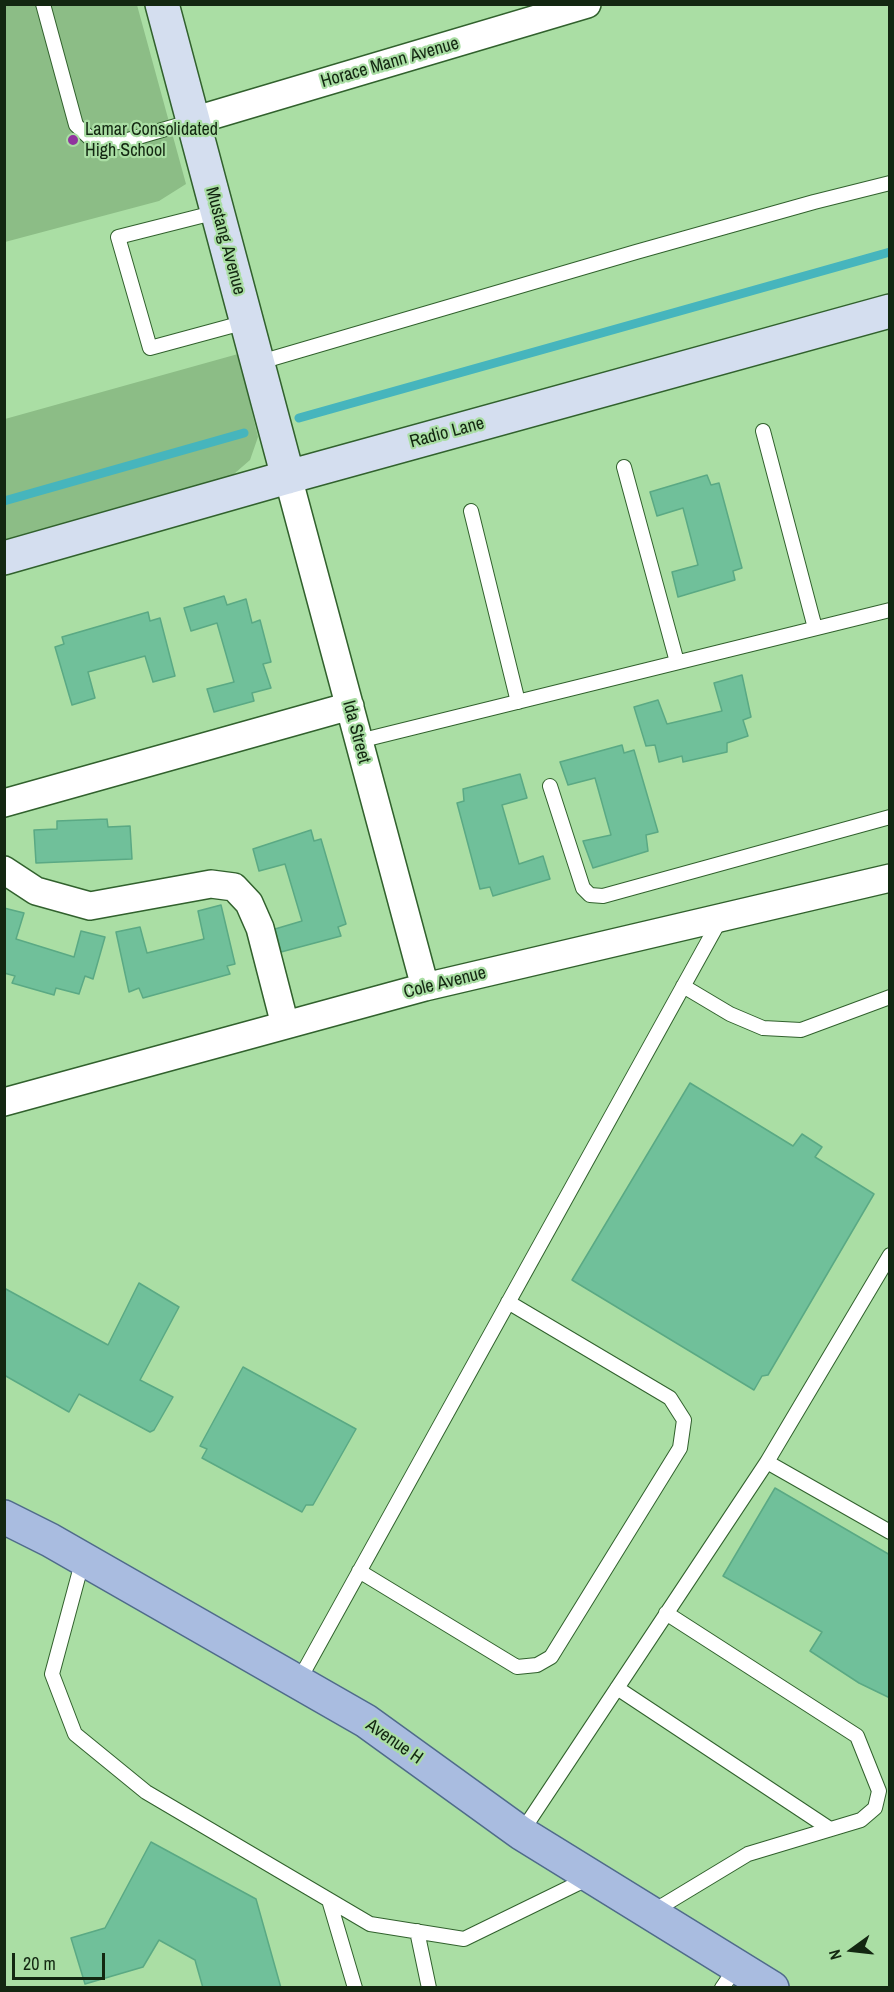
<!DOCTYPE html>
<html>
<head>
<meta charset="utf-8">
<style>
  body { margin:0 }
  #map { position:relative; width:894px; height:1992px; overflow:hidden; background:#aadea4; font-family:"Archivo Narrow",sans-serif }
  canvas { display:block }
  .frame { position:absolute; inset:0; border:6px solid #132711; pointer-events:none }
  .north { position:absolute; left:822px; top:1920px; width:60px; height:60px; -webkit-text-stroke:4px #aadea4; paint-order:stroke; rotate:255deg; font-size:16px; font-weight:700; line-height:24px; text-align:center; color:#132711 }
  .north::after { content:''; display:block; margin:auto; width:21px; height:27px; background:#132711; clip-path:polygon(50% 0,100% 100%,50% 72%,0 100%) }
  .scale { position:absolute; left:12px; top:1953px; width:93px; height:27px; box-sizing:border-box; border:3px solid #132711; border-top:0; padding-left:8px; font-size:18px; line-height:21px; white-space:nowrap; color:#132711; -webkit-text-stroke:4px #aadea4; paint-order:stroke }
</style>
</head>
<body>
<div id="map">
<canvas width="894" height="1992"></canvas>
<div class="frame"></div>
<div class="north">N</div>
<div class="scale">20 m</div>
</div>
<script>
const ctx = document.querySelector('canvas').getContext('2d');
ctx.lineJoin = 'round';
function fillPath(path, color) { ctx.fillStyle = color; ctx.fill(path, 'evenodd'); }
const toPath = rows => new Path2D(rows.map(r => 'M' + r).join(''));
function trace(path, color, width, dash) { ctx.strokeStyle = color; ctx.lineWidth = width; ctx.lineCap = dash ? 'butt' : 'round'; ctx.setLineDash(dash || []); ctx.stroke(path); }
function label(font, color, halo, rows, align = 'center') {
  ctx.font = font + ' "Archivo Narrow",sans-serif'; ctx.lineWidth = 4.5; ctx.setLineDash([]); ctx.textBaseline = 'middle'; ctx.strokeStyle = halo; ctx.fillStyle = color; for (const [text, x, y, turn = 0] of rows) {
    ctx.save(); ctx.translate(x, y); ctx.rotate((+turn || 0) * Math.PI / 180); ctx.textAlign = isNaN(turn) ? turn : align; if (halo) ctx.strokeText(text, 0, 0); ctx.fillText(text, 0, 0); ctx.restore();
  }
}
const green = toPath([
  [4,5,137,5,186,184,159,201,5,242],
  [238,354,258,437,250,460,227,480,5,542,5,419]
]);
const stream = toPath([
  [299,418,890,252],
  [4,501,244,433]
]);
const building = toPath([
  [707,475,711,485,719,483,742,568,733,571,735,580,678,597,672,572,698,565,683,508,657,516,650,492,707,475],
  [224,596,227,605,246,599,252,623,260,620,271,662,263,664,271,688,252,693,254,701,214,712,207,689,234,682,217,623,191,631,184,608,224,596],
  [148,612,150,621,160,618,175,676,153,682,145,656,88,672,95,698,72,705,55,647,64,644,62,637,148,612],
  [742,675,751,717,743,720,748,736,727,743,727,752,683,762,682,756,659,762,655,745,646,746,634,707,658,700,667,724,722,711,714,683,742,675],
  [622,745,624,753,634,750,658,832,646,835,648,851,593,868,583,841,611,835,595,778,568,785,560,762,622,745],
  [520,774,527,798,502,805,519,864,543,856,550,879,493,896,490,887,480,889,457,803,464,801,463,789,520,774],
  [107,819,108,827,130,826,132,859,36,863,34,830,57,829,57,821,107,819],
  [311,830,314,841,321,839,346,924,338,927,341,936,281,952,275,929,302,921,285,864,259,871,253,849,311,830],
  [221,905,235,964,227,966,230,974,143,998,139,988,129,992,116,932,140,927,147,953,204,939,198,911,221,905],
  [4,908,24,913,16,939,74,957,81,931,105,937,93,979,85,976,79,994,56,988,54,995,12,983,15,976,4,973,4,908],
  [690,1083,793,1146,802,1134,822,1147,815,1157,874,1194,768,1375,762,1376,754,1390,572,1280,690,1083],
  [139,1283,179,1307,140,1380,173,1397,154,1430,150,1432,79,1394,69,1412,4,1375,4,1288,108,1345,139,1283],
  [243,1367,356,1429,313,1505,306,1505,302,1512,202,1458,207,1449,200,1446,243,1367],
  [775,1488,890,1555,890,1698,859,1683,810,1651,822,1632,723,1576,775,1488],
  [151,1842,256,1899,281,1988,203,1988,195,1960,159,1940,143,1967,85,1984,71,1938,105,1928,151,1842]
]);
const lane = toPath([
  [43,4,76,125,95,143,121,142,193,121],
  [217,212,118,237,150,348,246,322],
  [257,363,636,252,814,202,890,183],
  [763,431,815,628],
  [624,467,677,662],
  [471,511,518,702],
  [359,741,890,610],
  [550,786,583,888,590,895,603,896,890,817],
  [683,986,730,1014,763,1028,801,1030,890,997],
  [767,1462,890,1532],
  [83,1559,52,1674,75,1734,146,1792,370,1924,464,1939,591,1877],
  [359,1571,517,1667,537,1665,551,1657,680,1448,684,1420,670,1398,508,1302],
  [298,1682,721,918],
  [617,1688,830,1829],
  [521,1833,767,1462,890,1255],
  [329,1900,355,1988],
  [652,1912,748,1854,861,1820,875,1808,879,1791,857,1736,666,1613],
  [417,1931,429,1988],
  [722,1988,737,1966]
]);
const street = toPath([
  [193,121,587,4],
  [288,477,425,987],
  [4,803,350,706],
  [4,870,36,891,90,906,211,884,234,887,249,903,260,928,285,1025],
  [4,1102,425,987,890,878]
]);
const secondary = toPath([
  [162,4,288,477],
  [4,558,288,477,890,311]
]);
const primary = toPath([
  [4,1517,50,1540,366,1721,521,1833,772,1988]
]);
const markers = [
  [73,140,6,"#90349e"]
];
const streetNames = [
  ["Horace Mann Avenue",390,63,-16],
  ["Mustang Avenue",225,241,75],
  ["Radio Lane",447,433,-15],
  ["Ida Street",356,732,75],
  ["Cole Avenue",445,983,-14],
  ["Avenue H",394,1742,35]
];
const poiNames = [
  ["Lamar Consolidated",85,130],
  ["High School",85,151]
];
fillPath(green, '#8cbd86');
trace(stream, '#46b5bd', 9);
fillPath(building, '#70c09a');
trace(building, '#5aa984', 1.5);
trace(lane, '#31612d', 16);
trace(street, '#31612d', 30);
trace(secondary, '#31612d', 36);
trace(primary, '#4f6b8a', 36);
trace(lane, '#fff', 14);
trace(street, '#fff', 27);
trace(secondary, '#d4deef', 33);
trace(primary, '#a9bce0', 33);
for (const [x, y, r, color] of markers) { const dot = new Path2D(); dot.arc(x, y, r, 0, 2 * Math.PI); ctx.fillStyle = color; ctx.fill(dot); trace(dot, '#aadea4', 2); }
label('18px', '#132711', '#aadea4', streetNames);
label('18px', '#132711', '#aadea4', poiNames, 'left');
</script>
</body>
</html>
